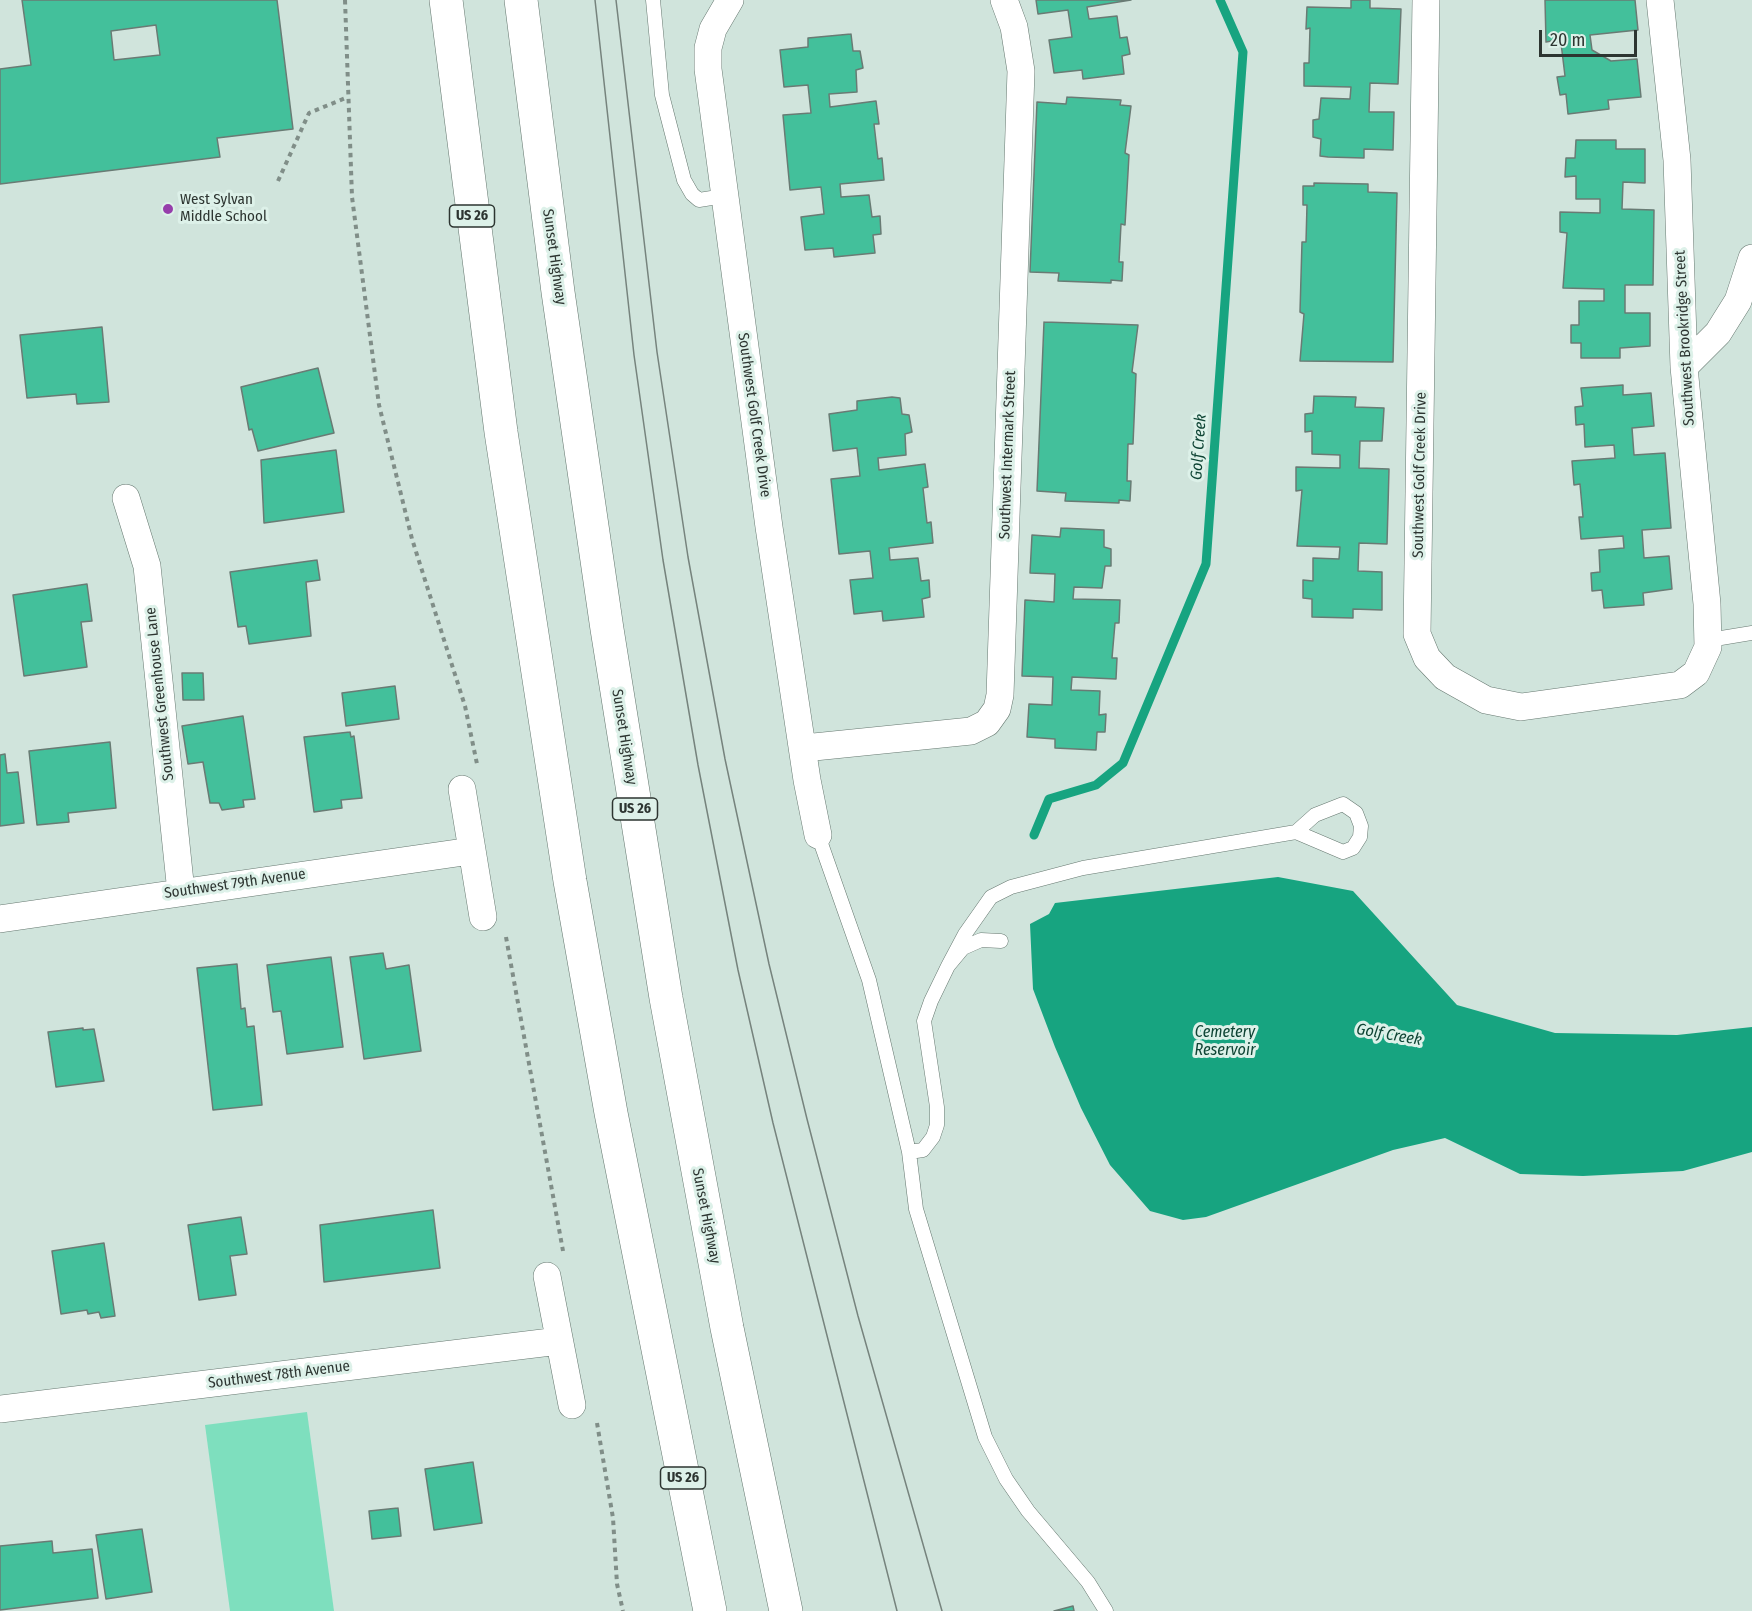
<!DOCTYPE html>
<html>
<head>
<meta charset="utf-8">
<style>
  body { margin:0 }
  #map { position:relative; width:1752px; height:1611px; overflow:hidden; background:#d0e4dc; font-family:"Fira Sans Condensed",sans-serif }
  canvas { display:block }
  .scale { position:absolute; left:1539px; top:30px; width:98px; height:27px; box-sizing:border-box; border:3px solid #2d3531; border-top:0; padding-left:8px; font-size:18px; line-height:21px; white-space:nowrap; color:#2d3531; -webkit-text-stroke:4px #ddf1e9; paint-order:stroke }
</style>
</head>
<body>
<div id="map">
<canvas width="1752" height="1611"></canvas>
<div class="scale">20 m</div>
</div>
<script>
const ctx = document.querySelector('canvas').getContext('2d');
ctx.lineJoin = 'round';
function fillPath(path, color) { ctx.fillStyle = color; ctx.fill(path, 'evenodd'); }
const toPath = rows => new Path2D(rows.map(r => 'M' + r).join(''));
function trace(path, color, width, dash) { ctx.strokeStyle = color; ctx.lineWidth = width; ctx.lineCap = dash ? 'butt' : 'round'; ctx.setLineDash(dash || []); ctx.stroke(path); }
function label(font, color, halo, rows, align = 'center') {
  ctx.font = font + ' "Fira Sans Condensed",sans-serif'; ctx.lineWidth = 6; ctx.setLineDash([]); ctx.textBaseline = 'middle'; ctx.strokeStyle = halo; ctx.fillStyle = color; for (const [text, x, y, turn = 0] of rows) {
    ctx.save(); ctx.translate(x, y); ctx.rotate((+turn || 0) * Math.PI / 180); ctx.textAlign = isNaN(turn) ? turn : align; if (halo) ctx.strokeText(text, 0, 0); ctx.fillText(text, 0, 0); ctx.restore();
  }
}
const green = toPath([
  [307,1412,334,1611,230,1611,205,1425]
]);
const water = toPath([
  [1278,877,1353,891,1457,1005,1555,1033,1677,1035,1752,1027,1752,1152,1683,1171,1583,1176,1520,1174,1445,1138,1393,1150,1206,1217,1183,1220,1150,1211,1110,1165,1081,1108,1055,1047,1033,989,1030,924,1049,914,1055,903]
]);
const stream = toPath([
  [1034,835,1049,799,1096,785,1123,763,1206,564,1243,52,1220,0]
]);
const building = toPath([
  [22,0,277,0,293,129,217,138,220,157,0,184,0,69,31,65,22,0],
  [156,25,160,55,114,60,111,31,156,25],
  [1036,0,1131,0,1087,7,1089,19,1117,16,1120,38,1127,37,1130,54,1122,56,1124,74,1083,79,1082,70,1054,73,1049,40,1072,37,1068,10,1038,14,1036,0],
  [1351,0,1370,0,1370,8,1401,9,1398,84,1370,83,1369,112,1394,112,1393,150,1364,149,1364,158,1328,157,1320,156,1321,139,1313,137,1313,120,1319,119,1321,98,1350,99,1351,87,1304,86,1304,63,1309,63,1310,28,1306,29,1307,7,1351,8,1351,0],
  [1545,0,1635,0,1638,30,1590,35,1592,50,1611,61,1637,59,1641,97,1608,100,1609,109,1568,114,1566,94,1560,95,1557,77,1565,76,1561,43,1557,43,1557,40,1546,42,1545,0],
  [851,34,853,51,860,51,863,68,856,70,857,92,829,94,830,107,876,101,879,124,874,124,878,159,882,158,884,180,840,184,841,197,869,195,872,217,880,216,881,234,873,235,875,253,834,257,833,248,805,250,801,217,824,214,821,187,790,190,783,115,811,113,808,85,784,87,780,50,808,47,808,38,851,34],
  [1067,97,1121,100,1120,105,1131,106,1125,153,1129,155,1125,225,1121,224,1119,262,1123,262,1122,281,1111,280,1111,283,1058,281,1059,273,1030,272,1037,102,1066,104,1067,97],
  [1576,140,1616,140,1616,149,1645,149,1645,183,1623,182,1622,209,1654,210,1653,285,1625,285,1625,313,1650,313,1650,346,1620,348,1620,358,1581,358,1581,343,1571,343,1571,325,1579,325,1579,301,1604,301,1604,289,1563,288,1567,233,1560,232,1560,212,1600,213,1600,199,1576,199,1576,176,1565,177,1566,158,1575,158,1576,140],
  [1314,183,1368,184,1368,192,1397,193,1393,362,1300,361,1304,314,1300,312,1302,242,1306,242,1307,205,1303,205,1303,186,1314,186,1314,183],
  [1044,322,1138,325,1132,372,1136,374,1133,444,1128,444,1127,481,1131,481,1130,501,1119,500,1119,503,1065,501,1066,493,1037,491,1044,322],
  [102,327,109,402,77,404,76,394,27,398,20,335,102,327],
  [318,368,334,433,258,451,252,429,249,430,241,387,318,368],
  [1623,385,1623,395,1651,393,1654,426,1632,428,1634,455,1665,453,1671,528,1642,530,1644,558,1669,556,1672,589,1643,593,1644,605,1604,608,1602,590,1592,591,1591,573,1600,572,1599,550,1624,548,1623,536,1581,539,1579,517,1583,517,1580,484,1574,485,1572,461,1615,458,1614,445,1585,447,1584,424,1576,425,1575,407,1583,406,1581,388,1623,385],
  [1314,396,1356,397,1355,407,1384,408,1382,441,1360,441,1359,468,1389,469,1387,544,1359,543,1358,571,1382,572,1382,610,1353,609,1353,618,1312,617,1312,599,1303,598,1303,580,1313,581,1313,558,1339,559,1340,547,1297,546,1302,490,1296,491,1296,467,1340,468,1340,455,1312,454,1312,431,1305,432,1305,414,1313,413,1314,396],
  [892,397,900,398,902,414,909,415,912,432,905,434,906,455,878,458,879,470,925,464,928,487,923,488,927,523,931,522,933,543,889,548,890,560,918,558,921,581,929,580,930,597,922,599,924,617,883,621,882,611,854,614,850,580,873,578,870,551,839,554,831,479,860,476,857,448,833,451,829,414,857,410,857,401,892,397],
  [336,450,344,512,264,523,261,460,336,450],
  [1061,528,1104,530,1104,547,1111,549,1111,566,1105,566,1102,588,1074,587,1073,599,1120,600,1119,623,1115,623,1112,658,1117,658,1116,679,1072,677,1071,690,1100,691,1099,715,1106,714,1105,732,1097,732,1096,750,1055,748,1055,739,1027,737,1029,704,1052,705,1053,677,1022,676,1025,600,1054,602,1055,574,1030,573,1032,535,1060,537,1061,528],
  [317,560,320,580,306,582,311,636,249,644,246,626,238,627,230,572,317,560],
  [87,584,92,621,81,622,87,667,24,676,13,595,87,584],
  [182,673,203,673,204,700,183,700,182,673],
  [395,686,399,719,346,726,342,693,395,686],
  [243,716,255,799,243,800,244,807,222,810,219,803,210,803,203,762,188,764,182,726,243,716],
  [350,732,351,737,354,736,362,798,341,800,342,808,314,812,304,737,350,732],
  [110,742,116,808,68,813,69,822,37,825,29,751,110,742],
  [5,754,7,773,18,772,24,823,0,826,0,755,5,754],
  [383,953,386,969,409,965,421,1051,364,1059,350,957,383,953],
  [331,957,343,1047,287,1054,281,1011,273,1012,267,965,331,957],
  [237,964,241,1009,245,1008,247,1027,254,1026,262,1105,213,1110,197,968,237,964],
  [83,1028,83,1030,94,1029,104,1081,56,1087,48,1032,83,1028],
  [433,1210,440,1268,324,1282,320,1225,433,1210],
  [241,1217,247,1254,230,1256,236,1295,199,1300,188,1225,241,1217],
  [104,1243,115,1316,101,1318,99,1312,88,1314,87,1310,61,1314,52,1251,104,1243],
  [473,1462,482,1523,434,1530,425,1469,473,1462],
  [398,1508,401,1536,372,1539,369,1511,398,1508],
  [142,1529,152,1592,106,1599,96,1535,142,1529],
  [52,1541,53,1553,92,1549,98,1598,0,1610,0,1546,52,1541],
  [1073,1606,1074,1611,1054,1611,1073,1606]
]);
const path = toPath([
  [345,0,352,197,379,405,412,539,465,706,477,764],
  [278,181,309,113,348,97],
  [506,937,563,1251],
  [597,1423,613,1518,617,1584,623,1611]
]);
const lane = toPath([
  [653,0,662,95,684,180,692,194,699,200,724,196],
  [1709,640,1752,633],
  [818,835,869,980,909,1152,916,1209,985,1437,1006,1479,1028,1511,1088,1582,1106,1611],
  [948,966,965,934,991,897,1011,887,1083,868,1296,832,1343,852,1353,848,1360,837,1361,826,1356,813,1343,804,1315,815,1296,832],
  [909,1152,923,1150,933,1137,937,1125,937,1107,924,1021,931,1001,948,966,963,948,981,940,1001,941]
]);
const street = toPath([
  [730,0,713,29,708,48,708,69,769,527,807,780,818,835],
  [1426,0,1417,634,1427,658,1445,677,1486,700,1521,707,1680,685,1696,673,1708,647,1707,604,1684,367,1677,160,1660,0],
  [1684,367,1718,333,1738,301,1752,258],
  [126,498,147,566,181,892],
  [804,748,971,731,987,723,997,709,1000,695,1021,71,1014,27,1004,0],
  [462,789,483,917],
  [0,919,471,851],
  [547,1276,572,1405],
  [0,1409,559,1341]
]);
const highway = toPath([
  [446,0,501,432,570,881,611,1113,710,1611],
  [521,0,558,292,607,629,666,998,727,1328,786,1611]
]);
const tram = toPath([
  [595,0,634,355,663,560,698,765,738,970,773,1123,897,1611],
  [616,0,657,352,688,557,725,759,769,964,807,1119,858,1316,942,1611]
]);
const markers = [
  [168,209,6,"#963eab"]
];
const shields = [
  [472,216,45],
  [635,809,45],
  [683,1478,45]
];
const shieldNames = [
  ["US 26",472,216],
  ["US 26",635,809],
  ["US 26",683,1478]
];
const poiNames = [
  ["West Sylvan",180,200],
  ["Middle School",180,217]
];
const streetNames = [
  ["Sunset Highway",554,257,82],
  ["Southwest Brookridge Street",1685,338,-93],
  ["Southwest Golf Creek Drive",754,415,82],
  ["Southwest Intermark Street",1008,455,-88],
  ["Southwest Golf Creek Drive",1420,475,-89],
  ["Southwest Greenhouse Lane",160,694,-96],
  ["Sunset Highway",624,737,81],
  ["Southwest 79th Avenue",235,884,-8],
  ["Sunset Highway",706,1216,79],
  ["Southwest 78th Avenue",279,1375,-7]
];
const waterNames = [
  ["Golf Creek",1199,447,-86],
  ["Cemetery",1225,1033],
  ["Reservoir",1225,1051],
  ["Golf Creek",1389,1035,10]
];
fillPath(green, '#7edfbe');
fillPath(water, '#17a480');
trace(stream, '#17a480', 9);
fillPath(building, '#43c09b');
trace(building, '#697b74', 1.5);
trace(lane, '#667870', 15);
trace(street, '#667870', 28);
trace(highway, '#667870', 34);
trace(path, '#808e88', 4, [4.5, 4.5]);
trace(lane, '#fff', 14);
trace(street, '#fff', 27);
trace(highway, '#fff', 33);
trace(tram, '#76837d', 1.5);
for (const [x, y, r, color] of markers) { const dot = new Path2D(); dot.arc(x, y, r, 0, 2 * Math.PI); ctx.fillStyle = color; ctx.fill(dot); trace(dot, '#ddf1e9', 2); }
for (const [x, y, w] of shields) { const box = new Path2D(); box.roundRect(x - w / 2, y - 11, w, 22, 4.5); ctx.fillStyle = '#ddf1e9'; ctx.fill(box); trace(box, '#2d3531', 1.5); }
label('bold 14px', '#2d3531', null, shieldNames);
label('15px', '#2d3531', '#ddf1e9', poiNames, 'left');
label('15px', '#2d3531', '#ddf1e9', streetNames);
label('italic 16px', '#0e4434', '#ddf1e9', waterNames);
</script>
</body>
</html>
